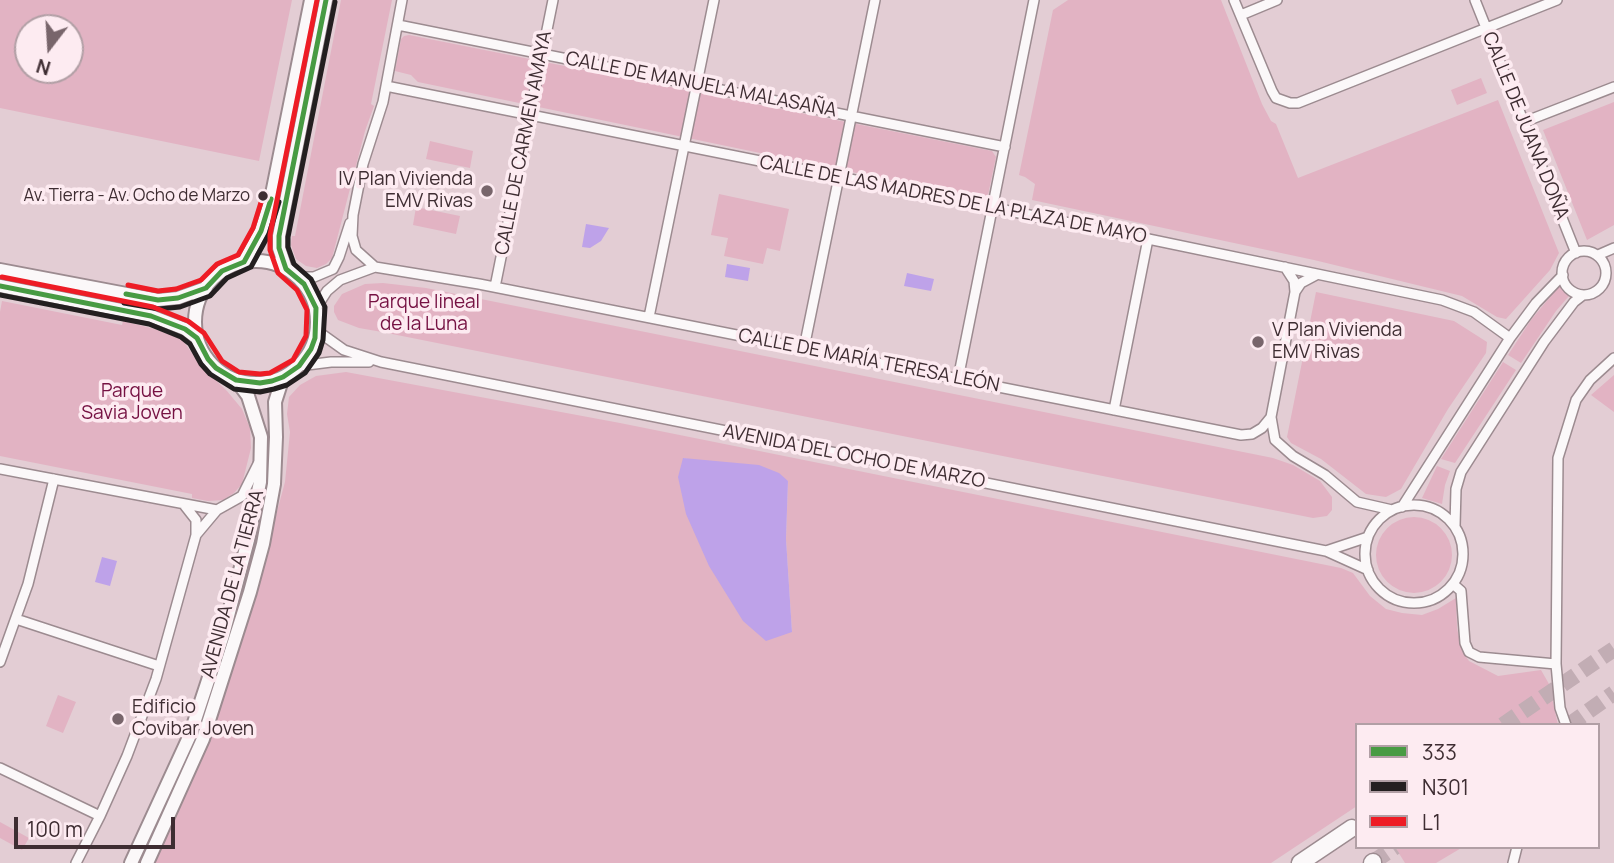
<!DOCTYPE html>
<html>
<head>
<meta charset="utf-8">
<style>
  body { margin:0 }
  #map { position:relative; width:1614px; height:863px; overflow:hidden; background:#e3cdd4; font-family:Manrope,sans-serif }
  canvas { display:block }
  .legend { position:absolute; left:1355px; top:723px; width:245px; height:126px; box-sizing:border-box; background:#fdebf1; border:2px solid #b19fa5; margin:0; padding:9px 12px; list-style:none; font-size:21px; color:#3e2d32 }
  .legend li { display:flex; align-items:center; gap:14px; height:35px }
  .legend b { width:35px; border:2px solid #b19fa5 }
  .north { position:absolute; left:14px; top:14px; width:70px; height:70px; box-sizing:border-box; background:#fdebf1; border:2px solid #b19fa5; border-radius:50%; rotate:197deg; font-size:19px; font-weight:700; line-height:28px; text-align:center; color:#3e2d32 }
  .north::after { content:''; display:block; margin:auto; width:24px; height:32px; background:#78656b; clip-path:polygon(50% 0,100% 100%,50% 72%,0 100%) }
  .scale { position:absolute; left:14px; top:817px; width:161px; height:32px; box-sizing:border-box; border:4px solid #3e2d32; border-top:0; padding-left:9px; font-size:21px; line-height:24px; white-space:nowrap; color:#3e2d32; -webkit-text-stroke:5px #fdebf1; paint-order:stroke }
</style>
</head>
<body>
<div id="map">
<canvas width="1614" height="863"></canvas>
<ul class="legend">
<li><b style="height:9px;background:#489b43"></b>333</li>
<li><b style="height:9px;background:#231f20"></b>N301</li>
<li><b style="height:9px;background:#ee1c25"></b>L1</li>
</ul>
<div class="north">N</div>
<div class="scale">100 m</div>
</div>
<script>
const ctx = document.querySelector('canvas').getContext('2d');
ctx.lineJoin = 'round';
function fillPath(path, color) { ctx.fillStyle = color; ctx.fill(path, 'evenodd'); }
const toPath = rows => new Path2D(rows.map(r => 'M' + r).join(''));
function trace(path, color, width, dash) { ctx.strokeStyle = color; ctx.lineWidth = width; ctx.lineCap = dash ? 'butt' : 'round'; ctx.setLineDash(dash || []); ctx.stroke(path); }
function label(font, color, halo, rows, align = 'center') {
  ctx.font = font + ' Manrope,sans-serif'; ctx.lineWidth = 7; ctx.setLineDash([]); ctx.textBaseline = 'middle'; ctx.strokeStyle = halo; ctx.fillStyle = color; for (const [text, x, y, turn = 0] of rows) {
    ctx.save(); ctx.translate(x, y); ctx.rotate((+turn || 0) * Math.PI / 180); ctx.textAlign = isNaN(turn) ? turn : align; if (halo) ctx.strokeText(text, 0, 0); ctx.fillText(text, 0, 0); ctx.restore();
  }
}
const green = toPath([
  [0,0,292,0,259,161,0,108],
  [28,28,70,28,70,70,28,70],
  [341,0,392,0,371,104,374,106,365,131,332,258,326,264,317,268,306,266,296,259,291,245,292,236,295,236],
  [1068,0,1221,0,1262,104,1271,121,1276,124,1298,178,1498,100,1559,253,1550,270,1506,319,1497,317,1462,296,1314,260,1032,200,1035,184,1025,177,1019,175,1053,10],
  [409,35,992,151,996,157,988,195,982,199,418,82,411,75,395,71,401,39,404,36],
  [1481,78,1487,93,1457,105,1451,90],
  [1614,102,1614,225,1587,240,1543,130],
  [430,141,473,151,470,168,426,159],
  [719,194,789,209,780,251,767,248,763,264,724,256,728,238,711,235],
  [416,207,460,216,456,234,413,225],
  [383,283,426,288,1273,458,1293,465,1320,481,1332,497,1332,510,1327,516,1313,518,382,332,359,328,338,320,334,312,334,306,342,294,365,284],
  [1559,286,1569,296,1556,311,1521,363,1508,355,1531,320],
  [1316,292,1454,321,1487,342,1486,353,1448,409,1401,489,1386,497,1366,494,1321,459,1291,443,1287,437],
  [2,301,122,325,123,321,155,329,182,339,200,365,227,391,242,409,250,428,251,448,242,484,234,493,223,500,208,501,192,498,192,494,0,456,0,312],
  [1503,362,1516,370,1455,463,1441,459],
  [346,372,620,423,1341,568,1353,573,1370,596,1386,609,1402,613,1422,615,1438,609,1456,598,1457,628,1462,651,1469,661,1498,676,1541,670,1549,684,1558,725,1357,725,1357,806,1271,863,154,863,208,742,242,641,285,482,290,432,287,414,289,397,300,385,316,376],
  [683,458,788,481,786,539,792,632],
  [1614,375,1614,412,1591,395],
  [1437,466,1450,471,1445,485,1442,504,1422,498],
  '1376 555a38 38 0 1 1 76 0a38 38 0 1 1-76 0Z',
  [58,695,76,702,63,733,46,726],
  [0,822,29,838,22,850,0,838],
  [1395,847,1463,847,1436,863,1405,863]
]);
const water = toPath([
  [586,224,609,228,601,241,590,248,582,247],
  [727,264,750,268,748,281,725,277],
  [907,273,934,279,931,291,904,286],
  [683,458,759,465,779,473,788,481,786,539,792,632,766,641,743,621,709,566,686,514,678,477],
  [102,557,117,561,110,586,95,582]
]);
const highwayTunnel = toPath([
  [1503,725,1614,649],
  [1569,725,1614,693],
  [1373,862,1395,847]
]);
const street = toPath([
  [1234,0,1272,91,1276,98,1290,103,1298,103,1557,0],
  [1475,0,1576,253],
  [1241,15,1277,0],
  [398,25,1005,147],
  [386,86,1129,235,1442,300,1474,312,1510,338],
  [1524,122,1614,87],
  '1562 273a22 22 0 1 1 44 0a22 22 0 1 1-44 0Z',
  [1598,255,1614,248],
  [375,267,356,250,352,236,353,215,363,164,383,102,402,0],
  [1285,267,1294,281,1295,292],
  [1316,275,1301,283,1295,292,1271,417,1275,440,1293,456,1325,475,1357,502,1392,510],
  [298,277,314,277,333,269,339,257,350,223],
  [495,287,553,0],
  [316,308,327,291,340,280,375,267,479,284,1241,435,1252,434,1262,428,1271,417],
  [649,317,714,0],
  [316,330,344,350,381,362,1326,551,1368,570],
  [804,348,875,0],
  [299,366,331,362,369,362],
  [958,379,1034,0],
  [1114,410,1148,239],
  [0,469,217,510,242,496,258,464],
  '1365 554a49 49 0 1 1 98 0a49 49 0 1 1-98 0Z',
  [185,506,196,520,196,535],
  [1402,507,1510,338,1536,303,1563,275],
  [1455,526,1456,489,1461,472,1544,342,1574,302,1583,295],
  [1326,551,1368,537],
  [1453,584,1461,591,1465,643,1469,652,1479,657,1556,664],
  [16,619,159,666],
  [0,662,28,584,54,479],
  [1566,725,1560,708,1556,664,1558,458,1576,400,1590,380,1614,358],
  [0,768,100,816],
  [76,863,100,816,127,756,156,679,196,535,217,510],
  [1513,863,1517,847]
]);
const secondary = toPath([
  '195 322a61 61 0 1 1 122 0a61 61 0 1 1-122 0Z',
  [244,262,261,231,271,199,311,0],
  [286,269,279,248,279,236,326,0],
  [0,270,158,300,178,298,206,288],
  [0,286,151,316,185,329,197,338],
  [131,863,190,735,223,635,248,540,260,482,261,437,248,396,236,380],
  [147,863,203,739,250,592,263,544,274,484,276,437,275,402,283,377]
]);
const highway = toPath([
  [1300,863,1352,828],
  [1372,863,1373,862]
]);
const bus1 = toPath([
  [0,286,151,316,185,329,197,338,208,359,216,368,236,380,260,383,272,381,283,377,299,366,311,349,315,338,316,308,304,284,286,269,279,248,279,236,326,0],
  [126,294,158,300,178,298,206,288,222,271,244,262,261,231,271,199]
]);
const bus2 = toPath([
  [0,295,149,324,181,337,190,344,201,364,210,374,234,389,260,392,274,389,287,385,305,373,319,353,323,340,325,307,311,279,294,264,288,247,288,237,335,2],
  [124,303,159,309,180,307,210,296,227,278,251,267,269,234,279,202]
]);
const bus3 = toPath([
  [2,277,153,307,188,321,204,333,222,361,239,372,260,374,270,373,293,360,306,336,307,310,297,290,278,273,270,250,270,235,317,0],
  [128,285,158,291,176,289,201,280,217,264,238,255,253,228,263,196]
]);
const markers = [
  [487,191,7,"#78656b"],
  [263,196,6,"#3e2d32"],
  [1258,342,7,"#78656b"],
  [118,719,7,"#78656b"]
];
const busNames = [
  ["Av. Tierra - Av. Ocho de Marzo",250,196]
];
const streetNames = [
  ["CALLE DE MANUELA MALASAÑA",701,85,11],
  ["CALLE DE JUANA DOÑA",1525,126,68],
  ["CALLE DE CARMEN AMAYA",524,143,-79],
  ["CALLE DE LAS MADRES DE LA PLAZA DE MAYO",953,200,11],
  ["CALLE DE MARÍA TERESA LEÓN",869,361,11],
  ["AVENIDA DEL OCHO DE MARZO",854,457,11],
  ["AVENIDA DE LA TIERRA",233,584,-75]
];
const poiNames = [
  ["IV Plan Vivienda",473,180,"right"],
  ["EMV Rivas",473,202,"right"],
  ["V Plan Vivienda",1272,331],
  ["EMV Rivas",1272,353],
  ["Edificio",132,708],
  ["Covibar Joven",132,730]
];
const parkNames = [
  ["Parque lineal",424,303],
  ["de la Luna",424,325],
  ["Parque",132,392],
  ["Savia Joven",132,414]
];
fillPath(green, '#e2b3c3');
fillPath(water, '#bea2e9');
trace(highwayTunnel, '#c2adb4', 16, [16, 8]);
trace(street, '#9c8b90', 12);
trace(secondary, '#9c8b90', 16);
trace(highway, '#9c8b90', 19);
trace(street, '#fbf8f9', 9);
trace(secondary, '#fbf8f9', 12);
trace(highway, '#fbf8f9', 16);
trace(bus1, '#489b43', 5);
trace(bus2, '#231f20', 5);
trace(bus3, '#ee1c25', 5);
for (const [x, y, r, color] of markers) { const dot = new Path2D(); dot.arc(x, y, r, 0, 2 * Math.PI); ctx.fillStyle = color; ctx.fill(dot); trace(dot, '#fdebf1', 2.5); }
label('17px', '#3e2d32', '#fdebf1', busNames, 'right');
label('19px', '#3e2d32', '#fdebf1', streetNames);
label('19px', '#3e2d32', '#fdebf1', poiNames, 'left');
label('19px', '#751142', '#fdebf1', parkNames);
</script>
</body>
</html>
